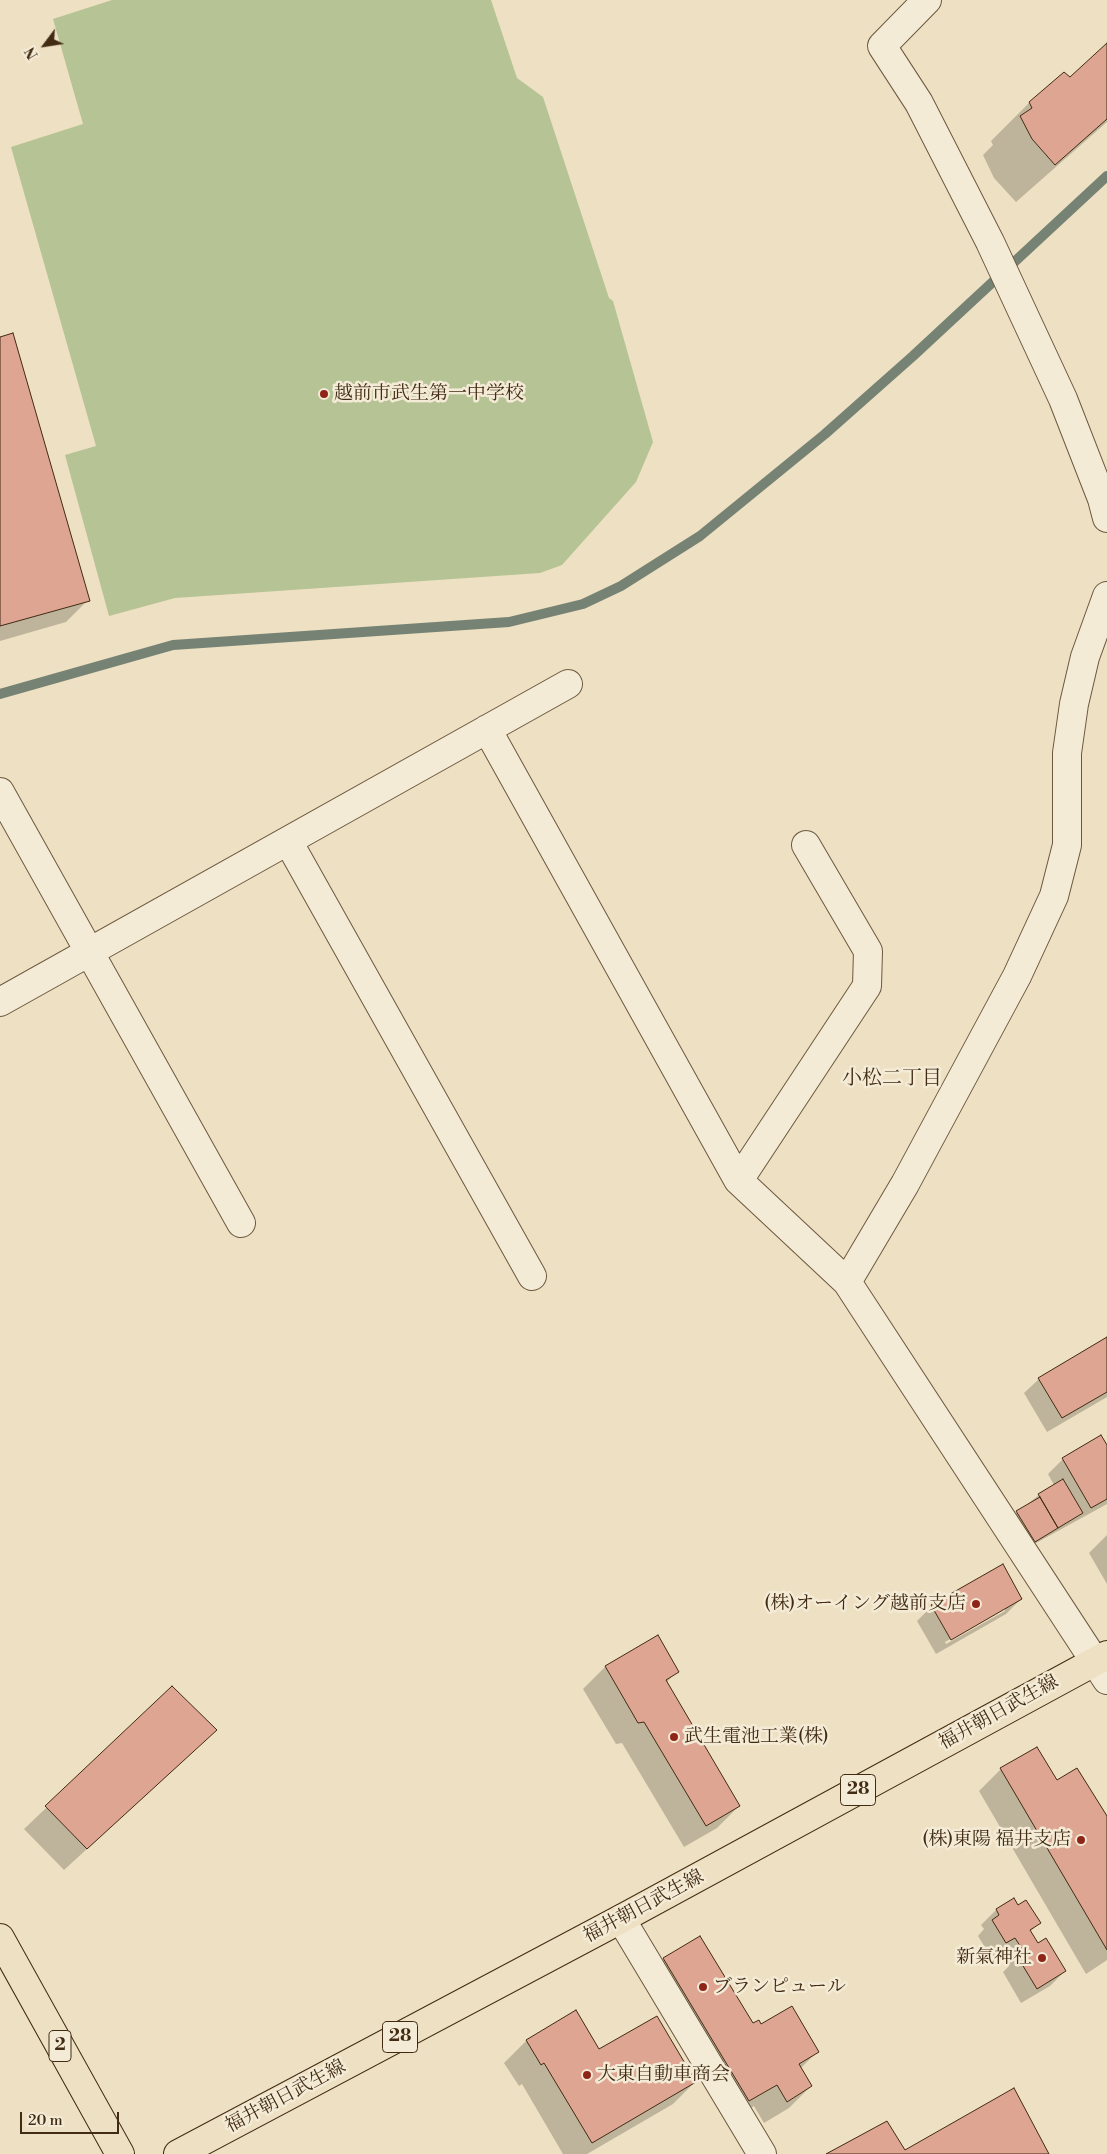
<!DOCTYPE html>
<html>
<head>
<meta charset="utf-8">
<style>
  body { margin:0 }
  #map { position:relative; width:1107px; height:2154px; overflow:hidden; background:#eee0c2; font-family:"Libre Bodoni",serif }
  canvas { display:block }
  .north { position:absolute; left:20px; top:20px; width:50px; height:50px; -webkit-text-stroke:4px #f4ebd7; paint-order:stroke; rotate:239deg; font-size:14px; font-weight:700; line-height:20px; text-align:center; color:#412b13 }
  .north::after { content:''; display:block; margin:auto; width:18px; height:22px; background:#412b13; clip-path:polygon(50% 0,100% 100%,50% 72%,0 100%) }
  .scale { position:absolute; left:20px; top:2112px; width:99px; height:22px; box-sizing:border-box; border:2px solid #412b13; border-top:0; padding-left:6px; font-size:15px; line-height:18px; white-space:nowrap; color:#412b13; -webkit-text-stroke:4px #f4ebd7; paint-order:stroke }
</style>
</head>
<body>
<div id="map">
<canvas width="1107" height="2154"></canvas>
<div class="north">N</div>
<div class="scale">20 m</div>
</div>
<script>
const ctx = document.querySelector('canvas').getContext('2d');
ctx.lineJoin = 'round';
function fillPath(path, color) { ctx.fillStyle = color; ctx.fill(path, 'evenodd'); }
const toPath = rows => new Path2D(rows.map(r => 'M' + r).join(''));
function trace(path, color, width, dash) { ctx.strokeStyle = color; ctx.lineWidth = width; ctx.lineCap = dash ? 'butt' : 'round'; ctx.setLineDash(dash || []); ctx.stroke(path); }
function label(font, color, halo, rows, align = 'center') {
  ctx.font = font + ' "Libre Bodoni","Noto Serif JP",serif'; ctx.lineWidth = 5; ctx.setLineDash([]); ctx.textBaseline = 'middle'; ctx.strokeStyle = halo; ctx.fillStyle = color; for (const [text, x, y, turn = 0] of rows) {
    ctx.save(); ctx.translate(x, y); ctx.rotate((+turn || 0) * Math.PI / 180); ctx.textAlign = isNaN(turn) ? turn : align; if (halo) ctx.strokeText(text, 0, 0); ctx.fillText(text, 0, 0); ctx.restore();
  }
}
const green = toPath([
  [112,0,491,0,517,78,543,97,609,298,613,301,653,442,636,482,562,565,540,573,175,598,109,616,65,455,96,446,11,147,83,124,53,19]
]);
const shadow = toPath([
  [1107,44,1107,122,1016,202,994,178,983,155,993,145,991,141,1029,103,1070,78],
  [0,338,88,600,66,622,0,641],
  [1107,1339,1107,1397,1047,1432,1024,1393,1039,1379],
  [1101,1437,1107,1448,1107,1504,1027,1548,1009,1519,1039,1495,1054,1485,1048,1474,1063,1459],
  [1107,1535,1107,1584,1089,1553],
  [1021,1599,1006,1614,936,1654,917,1621,932,1606],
  [1005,1608,1005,1611,946,1644,945,1642],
  [657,1637,677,1671,666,1683,739,1806,717,1828,684,1847,622,1743,616,1744,583,1689,605,1667],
  [172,1688,193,1752,64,1870,24,1829],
  [1001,1769,1056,1781,1107,1818,1107,1960,1086,1974,979,1791],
  [1014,1900,1018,1906,1039,1923,1030,1932,1037,1945,1065,1971,1050,1986,1021,2003,1003,1972,1009,1966,1000,1952,991,1957,978,1936,984,1929,981,1925,996,1910],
  [664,1959,752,2025,761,2026,817,2052,800,2069,811,2086,789,2108,764,2123,754,2106,727,2123,642,1981],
  [526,2041,599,2051,695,2082,673,2104,587,2154,563,2154,522,2084,519,2086,504,2063]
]);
const stream = toPath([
  [0,694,173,645,509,622,583,604,621,586,700,536,825,434,913,356,1107,176]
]);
const building = toPath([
  [1107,43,1107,119,1055,165,1032,139,1020,116,1032,108,1029,102,1064,72,1070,77,1107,43],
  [13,333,90,601,0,626,0,337,13,333],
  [1107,1337,1107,1392,1062,1418,1038,1378,1107,1337],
  [1101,1435,1107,1445,1107,1499,1091,1508,1062,1458,1101,1435],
  [1063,1479,1083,1513,1058,1528,1038,1494,1063,1479],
  [1040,1497,1058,1528,1035,1542,1016,1511,1040,1497],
  [1003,1564,1022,1599,951,1640,931,1605,1003,1564],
  [658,1635,679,1672,666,1680,740,1806,706,1826,644,1722,638,1723,605,1666,658,1635],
  [172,1686,217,1730,87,1849,45,1806,172,1686],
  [1037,1747,1057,1780,1077,1768,1107,1816,1107,1950,1000,1768,1037,1747],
  [1014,1898,1018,1905,1026,1900,1041,1923,1030,1930,1038,1943,1046,1938,1066,1971,1037,1989,1017,1956,1024,1952,1015,1938,1006,1943,992,1920,999,1915,996,1909,1014,1898],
  [700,1936,753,2023,759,2020,761,2024,792,2006,819,2052,799,2064,812,2086,787,2102,777,2085,749,2101,663,1958,700,1936],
  [576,2010,599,2049,657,2016,696,2082,592,2143,544,2063,541,2065,526,2040,576,2010],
  [1014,2088,1049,2154,826,2154,887,2121,905,2150,1014,2088]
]);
const minor = toPath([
  [927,0,882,46,919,103,990,242,1063,399,1102,499,1107,518],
  [487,729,738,1180,847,1282,1107,1680],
  [0,792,241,1223],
  [288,841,532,1276],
  [0,1002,568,684],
  [739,1180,867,986,868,951,806,845],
  [847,1282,905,1184,1017,976,1054,896,1067,845,1067,753,1074,704,1085,657,1107,596],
  [621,1919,762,2154]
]);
const primary = toPath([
  [0,1938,120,2154],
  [178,2154,621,1919,1107,1655]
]);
const markers = [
  [324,394,5,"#8f2418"],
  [976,1604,5,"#8f2418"],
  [674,1737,5,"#8f2418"],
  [1081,1840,5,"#8f2418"],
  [1042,1958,5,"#8f2418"],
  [703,1987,5,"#8f2418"],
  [587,2075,5,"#8f2418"]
];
const shields = [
  [858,1790,35],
  [400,2037,35],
  [60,2046,22]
];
const shieldNames = [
  ["28",858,1790],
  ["28",400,2037],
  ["2",60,2046]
];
const poiNames = [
  ["越前市武生第一中学校",334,394],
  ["(株)オーイング越前支店",966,1604,"right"],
  ["武生電池工業(株)",684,1737],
  ["(株)東陽 福井支店",1071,1840,"right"],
  ["新氣神社",1032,1958,"right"],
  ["ブランピュール",713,1987],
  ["大東自動車商会",597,2075]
];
const streetNames = [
  ["福井朝日武生線",999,1713,-29],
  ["福井朝日武生線",644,1907,-28],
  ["福井朝日武生線",286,2097,-28]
];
const neighbourhoodNames = [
  ["小松二丁目",892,1079]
];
fillPath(green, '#b6c395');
fillPath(shadow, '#0003');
trace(stream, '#768374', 10);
fillPath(building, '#dda592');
trace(building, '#412b13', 1);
trace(minor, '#6c583f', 30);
trace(primary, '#412b13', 30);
trace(minor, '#f4ebd7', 28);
trace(primary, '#eee0c2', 28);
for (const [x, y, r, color] of markers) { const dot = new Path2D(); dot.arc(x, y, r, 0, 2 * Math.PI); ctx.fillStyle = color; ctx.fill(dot); trace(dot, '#f4ebd7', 2); }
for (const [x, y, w] of shields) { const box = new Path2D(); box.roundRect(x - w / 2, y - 15.5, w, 31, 4); ctx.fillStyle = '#f4ebd7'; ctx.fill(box); trace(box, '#412b13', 1); }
label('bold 18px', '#412b13', null, shieldNames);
label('19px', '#412b13', '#f4ebd7', poiNames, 'left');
label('19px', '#412b13', '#f4ebd7', streetNames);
label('20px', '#412b13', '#f4ebd7', neighbourhoodNames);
</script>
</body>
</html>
